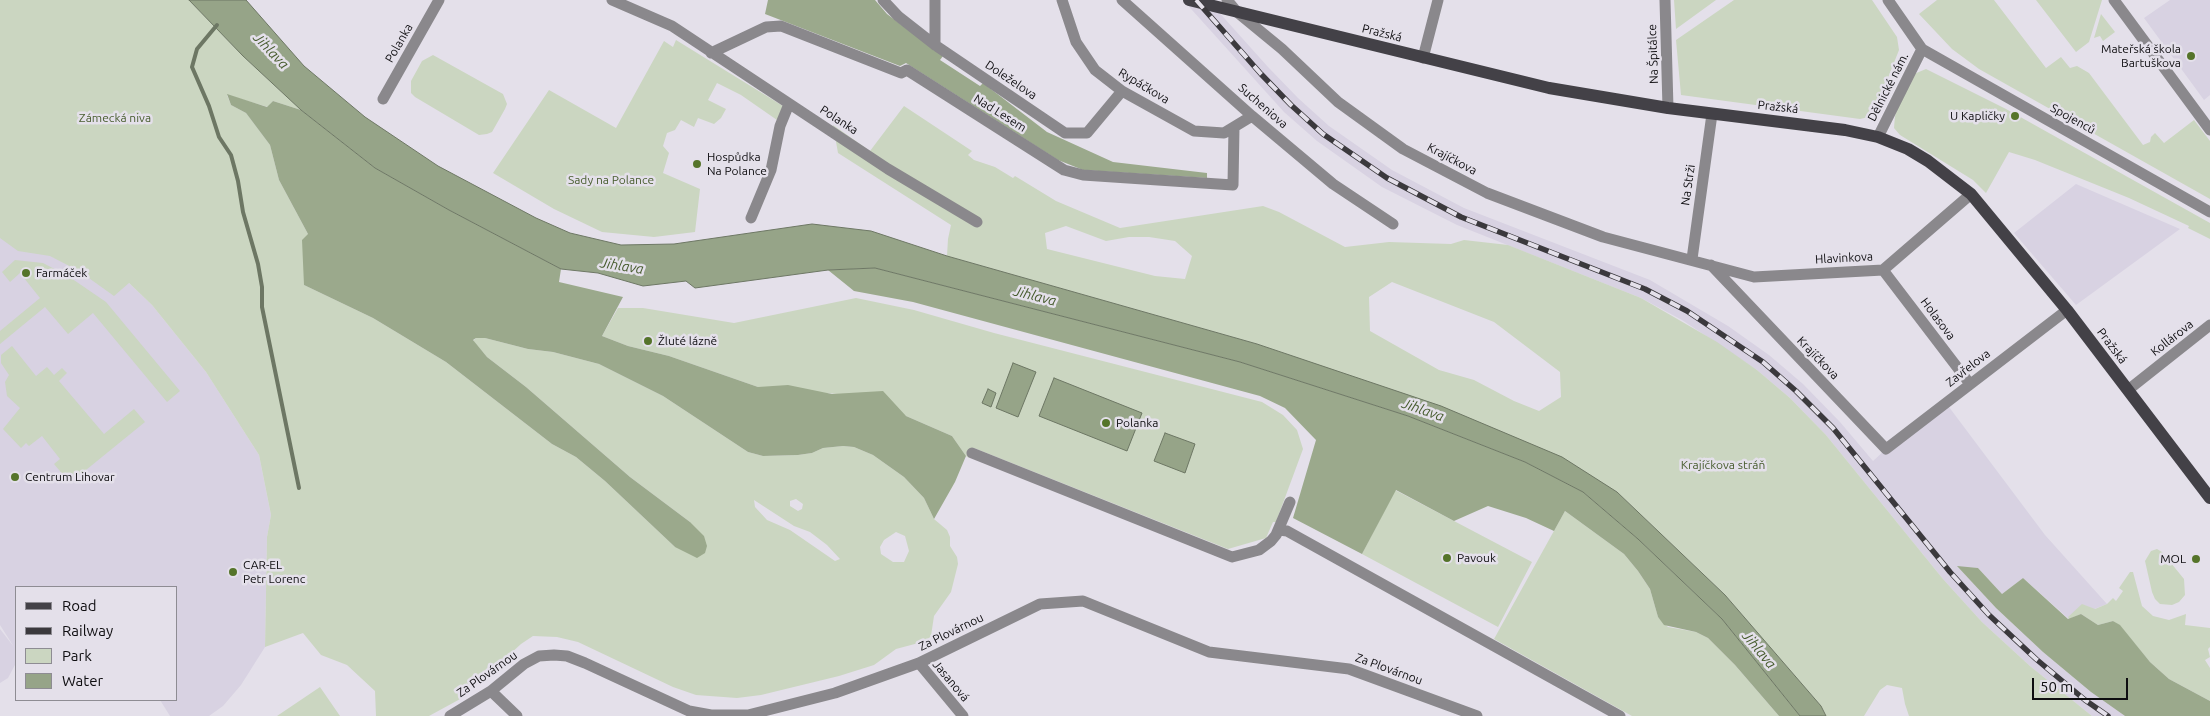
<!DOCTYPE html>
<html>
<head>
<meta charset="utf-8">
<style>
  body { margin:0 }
  #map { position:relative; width:2210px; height:716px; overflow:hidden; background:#e4e0ea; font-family:Ubuntu,sans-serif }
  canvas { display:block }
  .legend { position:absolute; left:15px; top:586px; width:162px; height:115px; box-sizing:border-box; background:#e4e0ea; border:1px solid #8e8c93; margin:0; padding:6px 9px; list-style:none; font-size:15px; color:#0e0d10 }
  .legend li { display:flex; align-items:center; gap:10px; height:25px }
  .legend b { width:25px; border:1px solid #8e8c93 }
  .scale { position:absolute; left:2032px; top:678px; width:96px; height:22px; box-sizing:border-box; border:2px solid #0e0d10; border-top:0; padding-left:6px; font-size:15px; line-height:18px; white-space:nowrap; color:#0e0d10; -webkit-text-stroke:4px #e4e0ea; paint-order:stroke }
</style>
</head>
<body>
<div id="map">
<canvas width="2210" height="716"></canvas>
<ul class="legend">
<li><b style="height:6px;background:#434147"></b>Road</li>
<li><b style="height:6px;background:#3b393d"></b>Railway</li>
<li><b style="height:14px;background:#cbd6c1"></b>Park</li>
<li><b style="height:14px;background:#96a488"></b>Water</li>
</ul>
<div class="scale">50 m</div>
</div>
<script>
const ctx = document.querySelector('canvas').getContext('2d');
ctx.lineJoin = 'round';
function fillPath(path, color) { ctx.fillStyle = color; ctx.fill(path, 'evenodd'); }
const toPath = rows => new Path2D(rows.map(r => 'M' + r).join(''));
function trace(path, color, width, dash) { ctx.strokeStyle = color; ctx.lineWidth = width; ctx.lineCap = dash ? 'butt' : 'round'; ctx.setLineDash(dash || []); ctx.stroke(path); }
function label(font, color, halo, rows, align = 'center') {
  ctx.font = font + ' Ubuntu,sans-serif'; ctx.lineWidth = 5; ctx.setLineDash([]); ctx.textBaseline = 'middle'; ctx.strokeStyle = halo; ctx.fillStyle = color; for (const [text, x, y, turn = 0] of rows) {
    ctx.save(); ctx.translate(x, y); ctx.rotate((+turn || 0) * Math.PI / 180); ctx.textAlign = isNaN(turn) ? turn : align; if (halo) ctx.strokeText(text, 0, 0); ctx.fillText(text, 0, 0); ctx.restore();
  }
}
const built = toPath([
  [1183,0,1208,0,1268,67,1298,98,1329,126,1392,170,1464,208,1650,280,1728,326,1769,355,1803,384,1840,422,1873,461,1886,449,1946,403,2045,535,2107,604,2069,619,2023,578,2002,594,1978,568,1958,567,1996,608,2043,652,2091,692,2125,716,2092,716,2030,666,1982,622,1943,579,1826,435,1790,398,1757,370,1682,320,1641,298,1457,225,1382,187,1317,141,1284,112],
  [2170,0,2210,0,2210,95,2204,100,2144,18],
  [2076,184,2180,229,2076,305,2014,233],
  [63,220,152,305,206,372,259,455,271,515,267,537,265,647,241,685,223,706,209,716,170,716,160,700,176,700,176,587,16,587,16,663,8,678,0,683,0,629,14,647,0,625,0,223]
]);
const green = toPath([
  [0,0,189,0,243,56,301,110,273,101,268,107,227,95,231,105,246,113,270,145,279,180,308,234,304,285,373,318,446,362,552,444,576,457,605,481,675,547,690,522,630,477,526,387,487,357,473,341,476,338,485,338,528,349,553,352,599,364,663,396,748,452,763,456,798,455,812,453,823,448,843,446,854,447,873,455,904,477,924,498,934,519,947,530,950,537,950,546,957,557,958,564,951,592,934,616,931,636,926,641,896,649,874,665,839,676,761,695,737,698,696,695,673,687,578,642,557,637,533,636,521,644,462,698,429,716,376,716,375,691,347,665,321,655,303,633,265,647,267,537,271,515,259,455,206,372,152,305,129,283,114,296,79,271,50,256,18,251,0,238],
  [796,499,803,504,802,509,798,511,790,506,790,501],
  [754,500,794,526,810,532,827,545,840,559,835,561,790,530,767,520,755,507],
  [896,532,905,536,909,551,904,562,893,562,881,554,880,547,884,540],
  [1674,0,1716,0,1676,29],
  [1734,0,1872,0,1897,37,1899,50,1873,116,1860,119,1681,95,1676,40],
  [1937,0,1994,0,2046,68,2061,57,2070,68,2077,66,2089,73,2143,145,2150,142,2151,137,2155,133,2164,143,2194,120,2210,141,2210,199,1979,69,1952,49,1919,14],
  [2036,0,2102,0,2089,42,2076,52],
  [2101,14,2115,32,2103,41,2100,36,2094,38],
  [676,40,783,106,777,120,741,95,717,83,708,100,726,109,721,118,714,124,698,118,694,127,681,120,675,130,667,133,663,146,669,153,663,173,700,189,695,232,654,237,602,232,554,209,493,173,549,90,616,128,664,41,673,47],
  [433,55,503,94,507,104,505,109,492,132,487,134,479,135,415,97,411,93,411,81,422,61],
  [1926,69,2006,109,2210,223,2210,239,2188,228,2189,226,2129,198,2035,160,2009,152,1986,193,1973,180,1900,135,1894,128,1895,116,1899,104,1914,74],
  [904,106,972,151,968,155,974,160,995,167,1013,178,1015,176,1056,201,1120,228,1263,206,1279,212,1345,247,1389,242,1451,244,1464,240,1508,245,1641,298,1717,342,1757,370,1790,398,1826,435,1943,579,1982,622,2030,666,2092,716,1909,716,1905,704,1902,688,1887,685,1880,690,1864,716,1826,716,1821,706,1725,595,1617,492,1339,373,1257,344,947,256,948,239,951,225,838,153,833,125,870,151],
  [1066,226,1106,241,1129,237,1149,237,1175,241,1192,256,1185,279,1155,276,1047,249,1045,233],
  [1392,282,1494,322,1560,372,1561,397,1539,411,1514,401,1474,380,1439,370,1370,331,1369,297],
  [15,260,43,263,68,276,106,302,180,391,167,402,93,313,68,334,45,307,0,344,0,331,40,298,20,273,10,282,2,272],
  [856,298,914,310,994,333,1262,402,1283,415,1297,430,1303,449,1276,522,1273,522,1266,538,1228,549,974,448,969,458,966,456,952,436,906,416,837,394,758,387,669,356,628,346,602,336,618,308,643,308,734,323],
  [12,346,36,376,47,367,54,375,62,368,67,373,59,381,104,434,134,409,145,422,70,483,54,464,60,459,42,436,29,446,26,443,21,448,3,429,20,408,7,396,5,382,9,375,1,363,1,355],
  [1395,490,1532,562,1498,627,1362,554],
  [1565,511,1624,554,1638,571,1650,589,1658,617,1668,627,1696,632,1708,638,1735,665,1779,716,1632,716,1494,639],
  [2157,549,2162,552,2184,579,2185,595,2179,602,2172,605,2160,604,2155,599,2152,592,2145,561,2151,551],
  [2130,572,2133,572,2142,606,2153,616,2169,620,2186,614,2185,625,2210,628,2210,647,2208,649,2210,657,2205,660,2210,668,2210,701,2169,679,2150,662,2120,626,2113,621,2098,625,2081,614,2069,619,2068,617,2082,604,2095,609,2107,604,2113,598,2116,601,2123,591,2119,588],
  [320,687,340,716,277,716]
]);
const forest = toPath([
  [768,0,875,0,887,14,943,56,940,60,980,86,983,83,1047,132,1113,162,1207,173,1207,178,1083,170,1058,160,906,63,900,66,765,14],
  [227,94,267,107,273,101,301,110,375,168,449,210,561,269,559,282,623,297,602,336,628,346,669,356,758,387,788,385,832,394,883,391,906,416,952,436,966,456,955,482,934,519,924,498,904,477,873,455,854,447,843,446,823,448,812,453,798,455,763,456,748,452,663,396,599,364,553,352,528,349,485,338,476,338,473,340,487,357,526,387,630,477,690,522,704,536,707,546,705,553,697,558,675,547,605,481,576,457,552,444,446,362,373,318,304,285,302,240,308,234,279,180,270,145,246,113,231,105],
  [875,268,1240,362,1408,416,1525,462,1583,492,1638,539,1722,619,1800,716,1779,716,1735,665,1708,638,1696,632,1664,625,1658,617,1650,589,1638,571,1624,554,1565,511,1554,531,1526,518,1488,506,1454,521,1396,490,1362,554,1293,518,1316,440,1285,408,1260,396,913,302,854,291,828,270],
  [1957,566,1978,568,2002,594,2023,578,2068,619,2081,614,2098,625,2113,621,2120,625,2150,662,2169,679,2210,701,2210,716,2125,716,2091,692,2043,652,1996,608]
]);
const water = toPath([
  [189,0,246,0,304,66,365,117,438,166,536,218,570,233,621,245,674,244,812,224,871,231,947,256,1257,344,1441,406,1562,457,1617,492,1725,595,1821,706,1826,716,1800,716,1722,619,1638,539,1583,492,1525,462,1408,416,1240,362,875,268,828,270,695,288,686,281,643,286,598,273,561,269,449,210,375,168,301,110,243,56,189,0],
  [1013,363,1036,372,1018,417,996,408,1013,363],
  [1054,378,1142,413,1127,451,1039,416,1054,378],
  [988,389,996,393,991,407,982,403,988,389],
  [1165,433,1195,444,1185,473,1154,461,1165,433]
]);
const stream = toPath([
  [217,25,197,49,192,67,209,106,219,137,231,155,238,181,243,212,258,264,262,287,262,307,299,488]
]);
const street = toPath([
  [612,0,672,26,888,169,977,222],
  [883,0,898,16,935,45,1065,133,1087,133,1122,91],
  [935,0,935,45],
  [1062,0,1076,42,1095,70,1122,91,1194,131,1224,133,1252,116],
  [1122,0,1252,116,1333,184,1393,224],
  [1227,0,1237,12,1282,49,1338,102,1403,149,1487,193,1603,237,1754,277,1883,270,1971,194],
  [1665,0,1668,108],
  [1888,0,1922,49,2210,212],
  [2114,0,2210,130],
  [711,53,766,27,781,26,901,73,907,70,1064,170,1083,175,1233,185,1234,127],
  [1423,58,1438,0],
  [383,99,439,0],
  [1878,137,1922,49],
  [751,218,771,170,780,126,789,104],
  [1692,259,1712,114],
  [1711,265,1886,449,2067,310],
  [1883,270,1970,384],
  [2128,390,2210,325],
  [972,453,1232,557,1259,550,1271,541,1276,535,1290,502],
  [1276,535,1279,530,1287,531,1620,716],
  [919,663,963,716],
  [491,691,517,716],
  [450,716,491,691,524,664,539,656,554,655,567,656,585,663,689,711,711,715,748,715,835,693,919,663,1040,604,1083,601,1209,652,1349,669,1477,716]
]);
const primary = toPath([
  [1189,0,1549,88,1668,108,1845,130,1878,137,1908,149,1928,161,1971,194,2067,310,2210,498]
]);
const rail = toPath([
  [1196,0,1261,74,1291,105,1323,134,1387,178,1461,217,1645,289,1687,311,1763,362,1796,391,1833,428,1950,572,1989,615,2036,659,2085,700,2108,716]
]);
const markers = [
  [2191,56,5,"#55742a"],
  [2015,116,5,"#55742a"],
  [697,164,5,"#55742a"],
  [26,273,5,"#55742a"],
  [648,341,5,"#55742a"],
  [1106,423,5,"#55742a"],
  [15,477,5,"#55742a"],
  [1447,558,5,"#55742a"],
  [2196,559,5,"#55742a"],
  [233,572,5,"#55742a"]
];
const streetNames = [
  ["Pražská",1382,33,14],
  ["Polanka",399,43,-60],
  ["Na Špitálce",1653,54,-92],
  ["Doleželova",1011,80,34],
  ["Rypáčkova",1144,86,31],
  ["Dělnické nám.",1888,87,-63],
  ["Sucheniova",1263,106,41],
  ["Pražská",1778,107,6],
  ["Nad Lesem",1000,113,32],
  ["Spojenců",2073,119,29],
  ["Polanka",839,120,33],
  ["Krajíčkova",1452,159,28],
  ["Na Strži",1688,185,-82],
  ["Hlavinkova",1844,258,-3],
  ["Holasova",1938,319,53],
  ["Kollárova",2172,338,-38],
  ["Pražská",2112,346,53],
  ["Krajíčkova",1818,358,46],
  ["Zavřelova",1968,368,-38],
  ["Za Plovárnou",951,632,-26],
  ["Za Plovárnou",1389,669,20],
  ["Za Plovárnou",487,674,-35],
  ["Jasanová",951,681,50]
];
const poiNames = [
  ["Mateřská škola",2181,49,"right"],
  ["Bartuškova",2181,63,"right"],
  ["U Kapličky",2005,116,"right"],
  ["Hospůdka",707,157],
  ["Na Polance",707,171],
  ["Farmáček",36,273],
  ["Žluté lázně",658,341],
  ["Polanka",1116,423],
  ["Centrum Lihovar",25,477],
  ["Pavouk",1457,558],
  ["MOL",2186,559,"right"],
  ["CAR-EL",243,565],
  ["Petr Lorenc",243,579]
];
const parkNames = [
  ["Zámecká niva",115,118],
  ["Sady na Polance",611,180],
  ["Krajíčkova stráň",1723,465]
];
const waterNames = [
  ["Jihlava",271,51,46],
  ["Jihlava",622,266,9],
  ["Jihlava",1035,296,14],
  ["Jihlava",1423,410,19],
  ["Jihlava",1759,650,50]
];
fillPath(built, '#d8d2e2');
fillPath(green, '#cbd6c1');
fillPath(forest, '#9ba98c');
fillPath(water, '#96a488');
trace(water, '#6d7764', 1);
trace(stream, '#6d7764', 4);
trace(street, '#8a888c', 11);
trace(primary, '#434147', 12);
trace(rail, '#3b393d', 5.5);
trace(rail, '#e4e0ea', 4, [11]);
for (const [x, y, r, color] of markers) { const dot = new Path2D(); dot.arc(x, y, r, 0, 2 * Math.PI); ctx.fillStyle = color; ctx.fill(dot); trace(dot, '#e4e0ea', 2); }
label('12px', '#0e0d10', '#e4e0ea', streetNames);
label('12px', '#0e0d10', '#e4e0ea', poiNames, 'left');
label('12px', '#485d2f', '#e4e0ea', parkNames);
label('italic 14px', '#465b2d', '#e4e0ea', waterNames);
</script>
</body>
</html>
